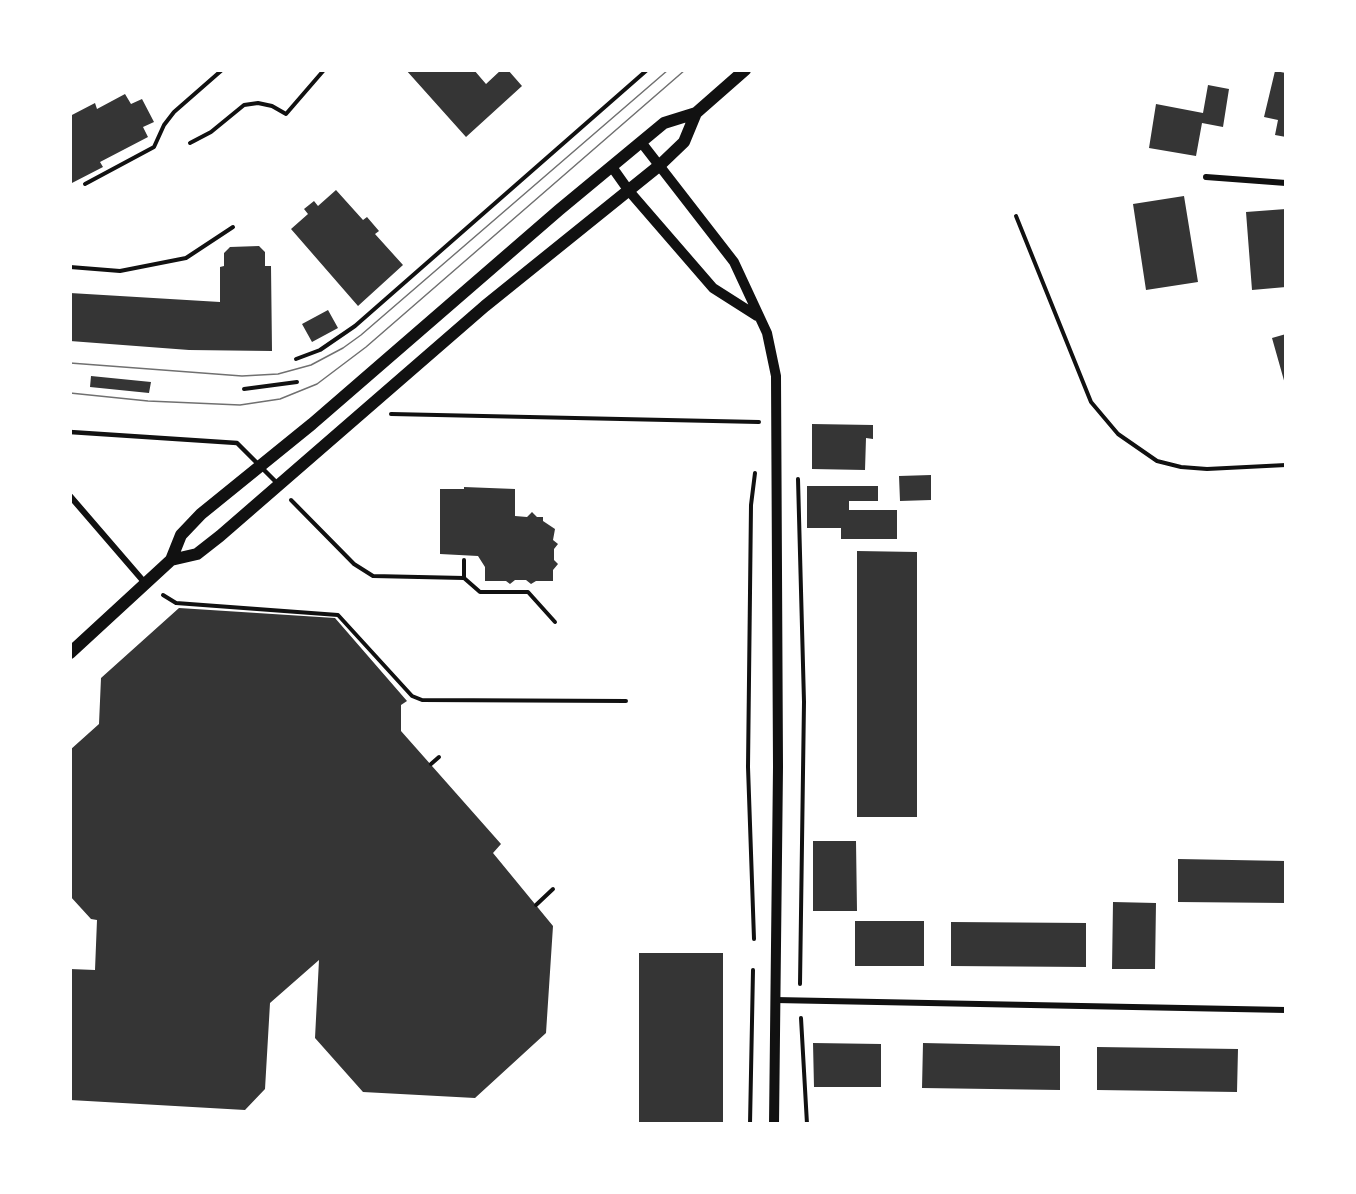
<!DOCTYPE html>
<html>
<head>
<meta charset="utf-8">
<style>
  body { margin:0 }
  #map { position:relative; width:1356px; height:1194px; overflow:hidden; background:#fff; font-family:"Open Sans",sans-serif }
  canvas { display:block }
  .frame { position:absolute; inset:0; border:72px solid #fff; pointer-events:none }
</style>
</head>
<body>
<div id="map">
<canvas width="1356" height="1194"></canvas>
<div class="frame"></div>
</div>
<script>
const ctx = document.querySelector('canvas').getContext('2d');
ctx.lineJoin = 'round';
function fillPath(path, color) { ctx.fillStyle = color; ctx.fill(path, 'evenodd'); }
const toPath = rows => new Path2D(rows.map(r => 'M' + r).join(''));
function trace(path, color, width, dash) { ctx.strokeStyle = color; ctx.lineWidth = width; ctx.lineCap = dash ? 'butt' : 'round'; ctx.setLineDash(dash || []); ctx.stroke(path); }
const building = toPath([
  [406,70,474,70,486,84,501,70,508,70,522,86,466,137],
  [1275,71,1286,73,1286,137,1275,135,1278,120,1264,117],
  [1208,85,1229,89,1223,127,1202,123,1196,156,1149,148,1156,104,1203,113],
  [125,94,131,104,142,99,154,122,143,127,148,137,100,162,103,167,70,184,70,116,95,103,97,109],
  [336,190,363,220,367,217,379,231,375,234,403,265,358,306,291,229,308,214,304,209,314,201,318,206],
  [1184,196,1198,282,1146,290,1133,204],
  [1286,209,1286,287,1252,290,1246,212],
  [259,246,265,252,265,266,271,266,272,351,189,350,70,341,70,293,220,302,220,267,224,266,224,253,230,247],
  [328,310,338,328,312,342,302,324],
  [1286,334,1286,384,1285,384,1272,338],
  [91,376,151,382,149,393,90,387],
  [812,424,873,425,873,439,866,438,865,470,812,469],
  [931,475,931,500,900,501,899,476],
  [807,486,878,486,878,501,849,501,849,510,897,510,897,539,841,539,841,528,807,528],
  [464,487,515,489,515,516,527,517,532,512,537,517,543,517,543,521,555,529,553,540,558,544,554,549,554,560,558,564,553,570,553,581,536,581,531,584,526,580,515,580,510,584,506,581,485,581,485,567,478,556,440,554,440,489,464,489],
  [857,551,917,552,917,817,857,817],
  [179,608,335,618,407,701,401,705,401,731,501,844,493,853,553,926,546,1033,475,1098,363,1092,315,1038,319,960,270,1003,265,1089,245,1110,70,1100,70,969,95,970,97,920,91,919,70,896,70,750,99,724,101,678],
  [813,841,856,841,857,911,813,911],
  [1178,859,1286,861,1286,903,1178,902],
  [1113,902,1156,903,1155,969,1112,969],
  [855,921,924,921,924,966,855,966],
  [951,922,1086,923,1086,967,951,966],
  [639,953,723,953,723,1124,639,1124],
  [813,1043,881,1044,881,1087,814,1087],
  [923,1043,1060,1046,1060,1090,922,1088],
  [1097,1047,1238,1049,1237,1092,1097,1090]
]);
const path = toPath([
  [190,143,211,132,244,105,258,103,272,106,286,114,324,70],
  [85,184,154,147,164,125,174,112,222,70],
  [1016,216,1091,402,1118,434,1157,461,1181,467,1207,469,1286,465],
  [70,267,120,271,186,258,233,227],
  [296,359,320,350,355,326,647,70],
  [244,389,297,382],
  [391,414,759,422],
  [798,479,804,702,800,984],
  [291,500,354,564,373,576,464,578],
  [464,560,464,578,480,592,528,592,555,622],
  [163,595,176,603,338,615,412,696,422,700,626,701],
  [431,764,439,757],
  [536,905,553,889],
  [754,939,748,767,751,505,755,473],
  [801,1018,807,1124],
  [750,1124,753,970]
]);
const service = toPath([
  [70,432,237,443,278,484]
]);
const minor = toPath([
  [1206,177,1286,183],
  [70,496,145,583],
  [775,1000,1286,1010]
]);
const tertiary = toPath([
  [641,142,734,262,767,333,776,376,778,767,774,1124],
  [612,167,629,191,713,288,757,316]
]);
const secondary = toPath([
  [171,560,197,554,220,536,485,306,660,165,684,142,696,113],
  [70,653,171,560,181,535,201,514,312,424,559,210,664,123,696,113,745,70]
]);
const tram = toPath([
  [70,363,242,376,278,374,311,365,343,348,361,335,668,70],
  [70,393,148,401,240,405,280,399,317,384,366,347,685,70]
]);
fillPath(building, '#353535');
trace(path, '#111', 4);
trace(service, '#111', 4.5);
trace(minor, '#111', 6);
trace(tertiary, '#111', 10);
trace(secondary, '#111', 12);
trace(tram, '#707070', 1.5);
</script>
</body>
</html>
